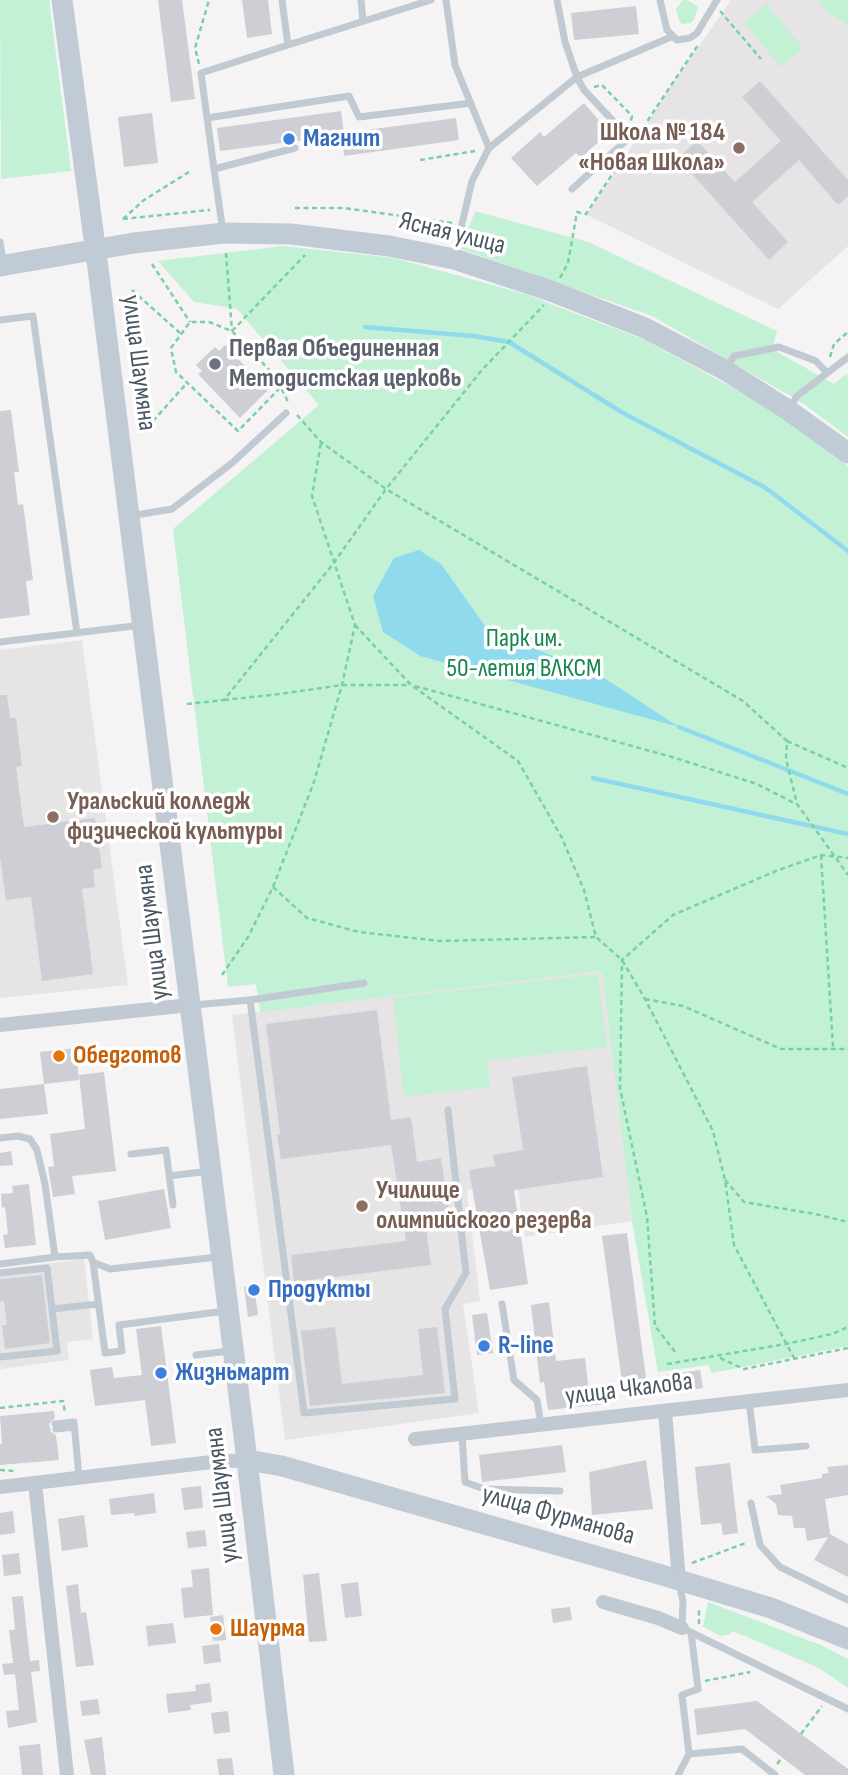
<!DOCTYPE html>
<html>
<head>
<meta charset="utf-8">
<style>
  body { margin:0 }
  canvas { display:block; background:#f5f3f3 }
</style>
</head>
<body>
<canvas width="848" height="1775"></canvas>
<script>
const ctx = document.querySelector('canvas').getContext('2d');
ctx.lineJoin = 'round';
function fillPath(path, color) { ctx.fillStyle = color; ctx.fill(path, 'evenodd'); }
const toPath = rows => new Path2D(rows.map(r => 'M' + r).join(''));
function trace(path, color, width, dash) { ctx.strokeStyle = color; ctx.lineWidth = width; ctx.lineCap = dash ? 'butt' : 'round'; ctx.setLineDash(dash || []); ctx.stroke(path); }
function label(font, color, halo, rows, align = 'center') {
  ctx.font = font + ' "Sofia Sans Condensed",sans-serif'; ctx.lineWidth = 7; ctx.setLineDash([]); ctx.textBaseline = 'middle'; ctx.strokeStyle = halo; ctx.fillStyle = color; for (const [text, x, y, turn = 0] of rows) {
    ctx.save(); ctx.translate(x, y); ctx.rotate((+turn || 0) * Math.PI / 180); ctx.textAlign = isNaN(turn) ? turn : align; if (halo) ctx.strokeText(text, 0, 0); ctx.fillText(text, 0, 0); ctx.restore();
  }
}
const education = toPath([
  [731,0,848,0,848,246,778,309,587,215,674,82],
  [82,640,128,985,0,998,0,650],
  [602,971,632,1221,525,1237,517,1183,467,1190,480,1301,463,1304,479,1413,285,1440,232,1015],
  [84,1259,93,1339,67,1342,69,1360,0,1369,0,1269]
]);
const green = toPath([
  [0,0,49,0,71,171,1,179],
  [683,0,687,0,698,7,694,20,690,23,682,24,679,20,676,9],
  [819,0,848,0,848,25,821,7],
  [766,4,803,48,781,67,744,23],
  [475,211,588,242,777,331,772,349,834,384,846,374,848,377,848,437,804,404,652,316,461,249],
  [283,246,394,258,525,294,645,340,770,408,848,466,848,1346,712,1373,708,1365,658,1372,632,1221,602,971,260,1012,256,984,228,987,173,529,319,405,237,309,194,302,158,261],
  [598,974,607,1047,487,1061,490,1087,404,1097,393,998],
  [708,1602,823,1646,848,1659,848,1688,819,1668,733,1631,730,1634,721,1636,703,1627]
]);
const water = toPath([
  [419,550,441,564,488,630,598,674,679,727,420,656,383,632,373,596,394,558]
]);
const stream = toPath([
  [365,327,473,336,509,342,623,413,766,488,848,551],
  [679,727,848,794],
  [593,778,848,834]
]);
const building = toPath([
  [158,0,182,0,195,99,171,102],
  [242,0,268,0,272,34,247,38],
  [636,6,639,34,574,40,571,13],
  [760,81,848,180,848,196,838,205,799,160,752,202,788,242,769,260,678,158,697,141,735,182,781,141,742,97],
  [584,103,609,132,581,158,576,153,537,186,511,158,540,132,544,137],
  [341,111,344,133,456,118,459,140,344,156,342,135,220,151,217,128],
  [152,113,158,163,124,167,118,117],
  [225,345,268,390,240,418,198,374,202,371,196,365,215,347,219,351],
  [11,410,19,472,14,472,18,505,23,504,33,580,26,581,30,615,0,619,0,411],
  [0,695,7,695,10,718,16,718,22,766,16,767,24,827,95,818,102,868,93,870,95,887,82,889,93,974,42,981,31,897,6,900,0,857],
  [377,1010,391,1120,411,1117,417,1162,441,1158,451,1224,426,1228,431,1265,294,1282,291,1255,406,1241,391,1145,281,1159,277,1135,280,1134,266,1024],
  [76,1048,79,1080,44,1084,40,1052],
  [587,1066,603,1177,514,1190,528,1284,490,1290,469,1170,495,1166,493,1155,523,1150,512,1077],
  [104,1072,116,1171,72,1176,75,1194,53,1197,48,1167,54,1166,50,1134,85,1129,79,1075],
  [44,1084,48,1114,0,1119,0,1089],
  [11,1151,13,1165,0,1166,0,1153],
  [29,1184,36,1245,5,1248,3,1235,8,1234,5,1207,2,1208,1,1194,13,1193,12,1186],
  [164,1189,171,1228,105,1240,98,1201],
  [627,1233,647,1386,623,1389,602,1236],
  [42,1275,50,1343,5,1349,2,1325,7,1325,4,1301,0,1302,0,1279],
  [254,1285,258,1315,248,1317,244,1287],
  [549,1302,556,1361,585,1358,589,1392,604,1390,606,1404,548,1410,544,1382,540,1383,531,1305],
  [487,1313,493,1353,477,1355,472,1315],
  [161,1326,176,1443,151,1446,145,1400,95,1406,90,1370,112,1367,114,1378,142,1375,136,1329],
  [335,1327,342,1384,423,1375,418,1329,437,1327,445,1393,310,1406,301,1331],
  [700,1370,703,1388,669,1393,666,1375],
  [54,1411,55,1418,49,1424,51,1432,56,1435,59,1460,0,1465,0,1444,2,1444,0,1416],
  [562,1445,566,1472,482,1482,479,1455],
  [646,1460,653,1509,592,1515,589,1472],
  [730,1463,738,1533,723,1535,721,1523,701,1525,695,1467],
  [848,1465,848,1495,825,1499,830,1534,848,1544,848,1577,814,1560,828,1537,807,1541,805,1528,794,1528,792,1516,778,1515,776,1504,766,1496,782,1494,780,1485,822,1478,822,1474,829,1473,827,1467],
  [201,1486,203,1508,184,1510,181,1488],
  [154,1493,156,1513,134,1516,134,1513,111,1515,109,1499],
  [13,1511,15,1533,0,1535,0,1513],
  [84,1515,88,1547,62,1551,58,1519],
  [205,1530,207,1546,188,1548,186,1532],
  [19,1553,21,1574,4,1576,2,1555],
  [209,1568,213,1615,184,1618,181,1588,193,1587,191,1570],
  [319,1573,327,1641,309,1642,303,1575],
  [358,1582,362,1616,345,1618,341,1584],
  [78,1584,81,1613,86,1612,94,1665,76,1667,66,1586],
  [23,1596,30,1661,39,1660,40,1671,31,1672,37,1722,8,1728,6,1711,19,1710,15,1674,4,1675,2,1664,13,1663,9,1630,15,1630,12,1597],
  [570,1607,572,1620,553,1623,551,1609],
  [223,1615,226,1640,213,1641,210,1617],
  [173,1623,176,1643,148,1646,146,1626],
  [219,1644,221,1662,204,1664,202,1646],
  [210,1683,212,1702,190,1705,191,1710,168,1713,166,1694,196,1691,195,1685],
  [98,1699,100,1714,82,1716,80,1701],
  [757,1701,848,1769,848,1775,805,1775,745,1729,697,1735,694,1709],
  [228,1711,230,1732,214,1734,211,1713],
  [102,1737,106,1775,91,1775,84,1740],
  [40,1744,43,1775,22,1775,19,1746],
  [232,1758,234,1775,219,1775,217,1759]
]);
const path = toPath([
  [720,11,761,59],
  [199,64,195,48,209,0],
  [594,87,602,85,632,116,630,125],
  [638,135,698,45],
  [420,160,475,151],
  [295,208,344,208,452,223],
  [123,219,210,210],
  [123,219,144,200,189,172],
  [226,253,232,331],
  [152,264,190,322],
  [560,278,568,263,577,212,586,214,623,158],
  [132,290,180,333],
  [232,331,305,255],
  [830,357,834,344,848,332],
  [280,388,238,431,176,372,171,348,190,322,209,322,232,331,276,377,289,404],
  [297,415,321,442,386,489,743,701,787,741,786,759,797,804,848,875],
  [153,421,187,383],
  [355,625,411,685,518,761,562,838,584,890,596,937,622,960,645,999,713,1131,725,1180,734,1245,795,1360],
  [415,686,672,757,757,784,796,804],
  [224,700,280,694,342,685,409,685],
  [187,704,224,700,333,564,386,489,481,371,544,305],
  [787,741,848,768],
  [821,855,833,1047],
  [273,887,307,918,359,932,440,941,596,937],
  [222,975,248,937,273,887,314,782,342,685,355,625,312,496,321,442],
  [645,999,683,1006,781,1049,848,1049],
  [725,1180,744,1202,815,1214,848,1222],
  [675,1352,655,1326,647,1217,620,1088,622,960,673,915,776,871,821,855,848,858],
  [720,1358,744,1369,848,1348],
  [667,1364,786,1344,832,1334,848,1327],
  [0,1408,63,1401,65,1413],
  [0,1470,14,1471],
  [692,1563,743,1544,748,1544],
  [699,1624,699,1607],
  [705,1681,750,1672],
  [801,1734,822,1706],
  [777,1764,782,1758]
]);
const lane = toPath([
  [282,0,288,45,431,0],
  [361,0,363,21],
  [446,0,455,65,489,148],
  [557,0,565,42,577,77,584,90,629,138,572,189],
  [660,0,667,30,677,40,690,38,697,33,717,0],
  [207,118,349,96,359,117,471,103],
  [214,169,201,73,288,45],
  [223,232,214,169,295,148],
  [0,242,3,261],
  [454,258,472,181,489,148,577,77,671,37],
  [0,320,33,316,77,633],
  [727,367,734,356,779,347,816,361,827,373],
  [789,409,797,396,848,357],
  [130,516,172,509,232,463,286,413],
  [0,642,142,625],
  [250,1000,364,983],
  [194,1005,250,1000,304,1413,455,1399,445,1309,466,1273,448,1110],
  [0,1138,18,1136,30,1139,37,1150,45,1184,55,1257,90,1255,93,1262,110,1269,218,1257],
  [131,1154,166,1150,173,1205],
  [169,1176,210,1171],
  [93,1262,105,1353,122,1351,119,1325,225,1311],
  [0,1264,55,1257],
  [0,1273,47,1268,57,1351,0,1357],
  [502,1304,514,1380,537,1400,541,1425],
  [52,1309,98,1304],
  [196,1355,229,1351],
  [749,1401,755,1450,806,1446],
  [55,1424,74,1422,79,1478],
  [56,1429,74,1427],
  [462,1434,465,1482,484,1489,560,1491],
  [751,1503,760,1545,780,1567,848,1600],
  [679,1583,683,1601,682,1628,848,1709],
  [691,1632,698,1689,682,1695,689,1754,742,1749,775,1775],
  [678,1775,689,1754]
]);
const street = toPath([
  [0,1025,190,1005],
  [665,1411,679,1581],
  [415,1439,848,1390],
  [35,1483,67,1775],
  [0,1487,212,1462,247,1460],
  [603,1602,658,1618,682,1628]
]);
const secondary = toPath([
  [62,0,99,276,247,1460,284,1775],
  [0,266,134,243,224,233,291,234,389,246,454,259,551,291,645,328,725,370,788,410,848,453],
  [247,1460,282,1466,662,1575,771,1608,848,1639]
]);
const markers = [
  [289,139,7,"#3f7fe0"],
  [739,148,7,"#8d6e63"],
  [215,364,7,"#6b7280"],
  [53,817,7,"#8d6e63"],
  [59,1056,7,"#e8710a"],
  [362,1206,7,"#8d6e63"],
  [254,1290,7,"#3f7fe0"],
  [484,1346,7,"#3f7fe0"],
  [161,1373,7,"#3f7fe0"],
  [216,1629,7,"#e8710a"]
];
const educationNames = [
  ["Школа № 184",725,133,"right"],
  ["«Новая Школа»",725,163,"right"],
  ["Уральский колледж",67,802],
  ["физической культуры",67,832],
  ["Училище",376,1191],
  ["олимпийского резерва",376,1221]
];
const shopNames = [
  ["Магнит",303,139],
  ["Продукты",268,1290],
  ["R-line",498,1346],
  ["Жизньмарт",175,1373]
];
const streetNames = [
  ["Ясная улица",452,234,14],
  ["улица Шаумяна",138,363,83],
  ["улица Шаумяна",153,932,-97],
  ["улица Чкалова",629,1390,-7],
  ["улица Шаумяна",223,1495,-97],
  ["улица Фурманова",558,1516,16]
];
const worshipNames = [
  ["Первая Объединенная",229,349],
  ["Методистская церковь",229,379]
];
const parkNames = [
  ["Парк им.",524,639],
  ["50-летия ВЛКСМ",524,669]
];
const foodNames = [
  ["Обедготов",73,1056],
  ["Шаурма",230,1629]
];
fillPath(education, '#e6e4e5');
fillPath(green, '#c3f1d5');
fillPath(water, '#90daee');
trace(stream, '#90daee', 4.5);
fillPath(building, '#cdcfd5');
trace(path, '#7ad0a6', 2.5, [5, 3.5]);
trace(lane, '#c1cad2', 7);
trace(street, '#c1cad2', 14);
trace(secondary, '#c1cbd6', 21);
for (const [x, y, r, color] of markers) { const dot = new Path2D(); dot.arc(x, y, r, 0, 2 * Math.PI); ctx.fillStyle = color; ctx.fill(dot); trace(dot, '#fff', 2.5); }
label('bold 26px', '#785e54', '#fff', educationNames, 'left');
label('bold 26px', '#366cbe', '#fff', shopNames, 'left');
label('26px', '#4a5661', '#fff', streetNames);
label('bold 26px', '#5b616d', '#fff', worshipNames, 'left');
label('26px', '#17864f', '#fff', parkNames);
label('bold 26px', '#c56008', '#fff', foodNames, 'left');
</script>
</body>
</html>
